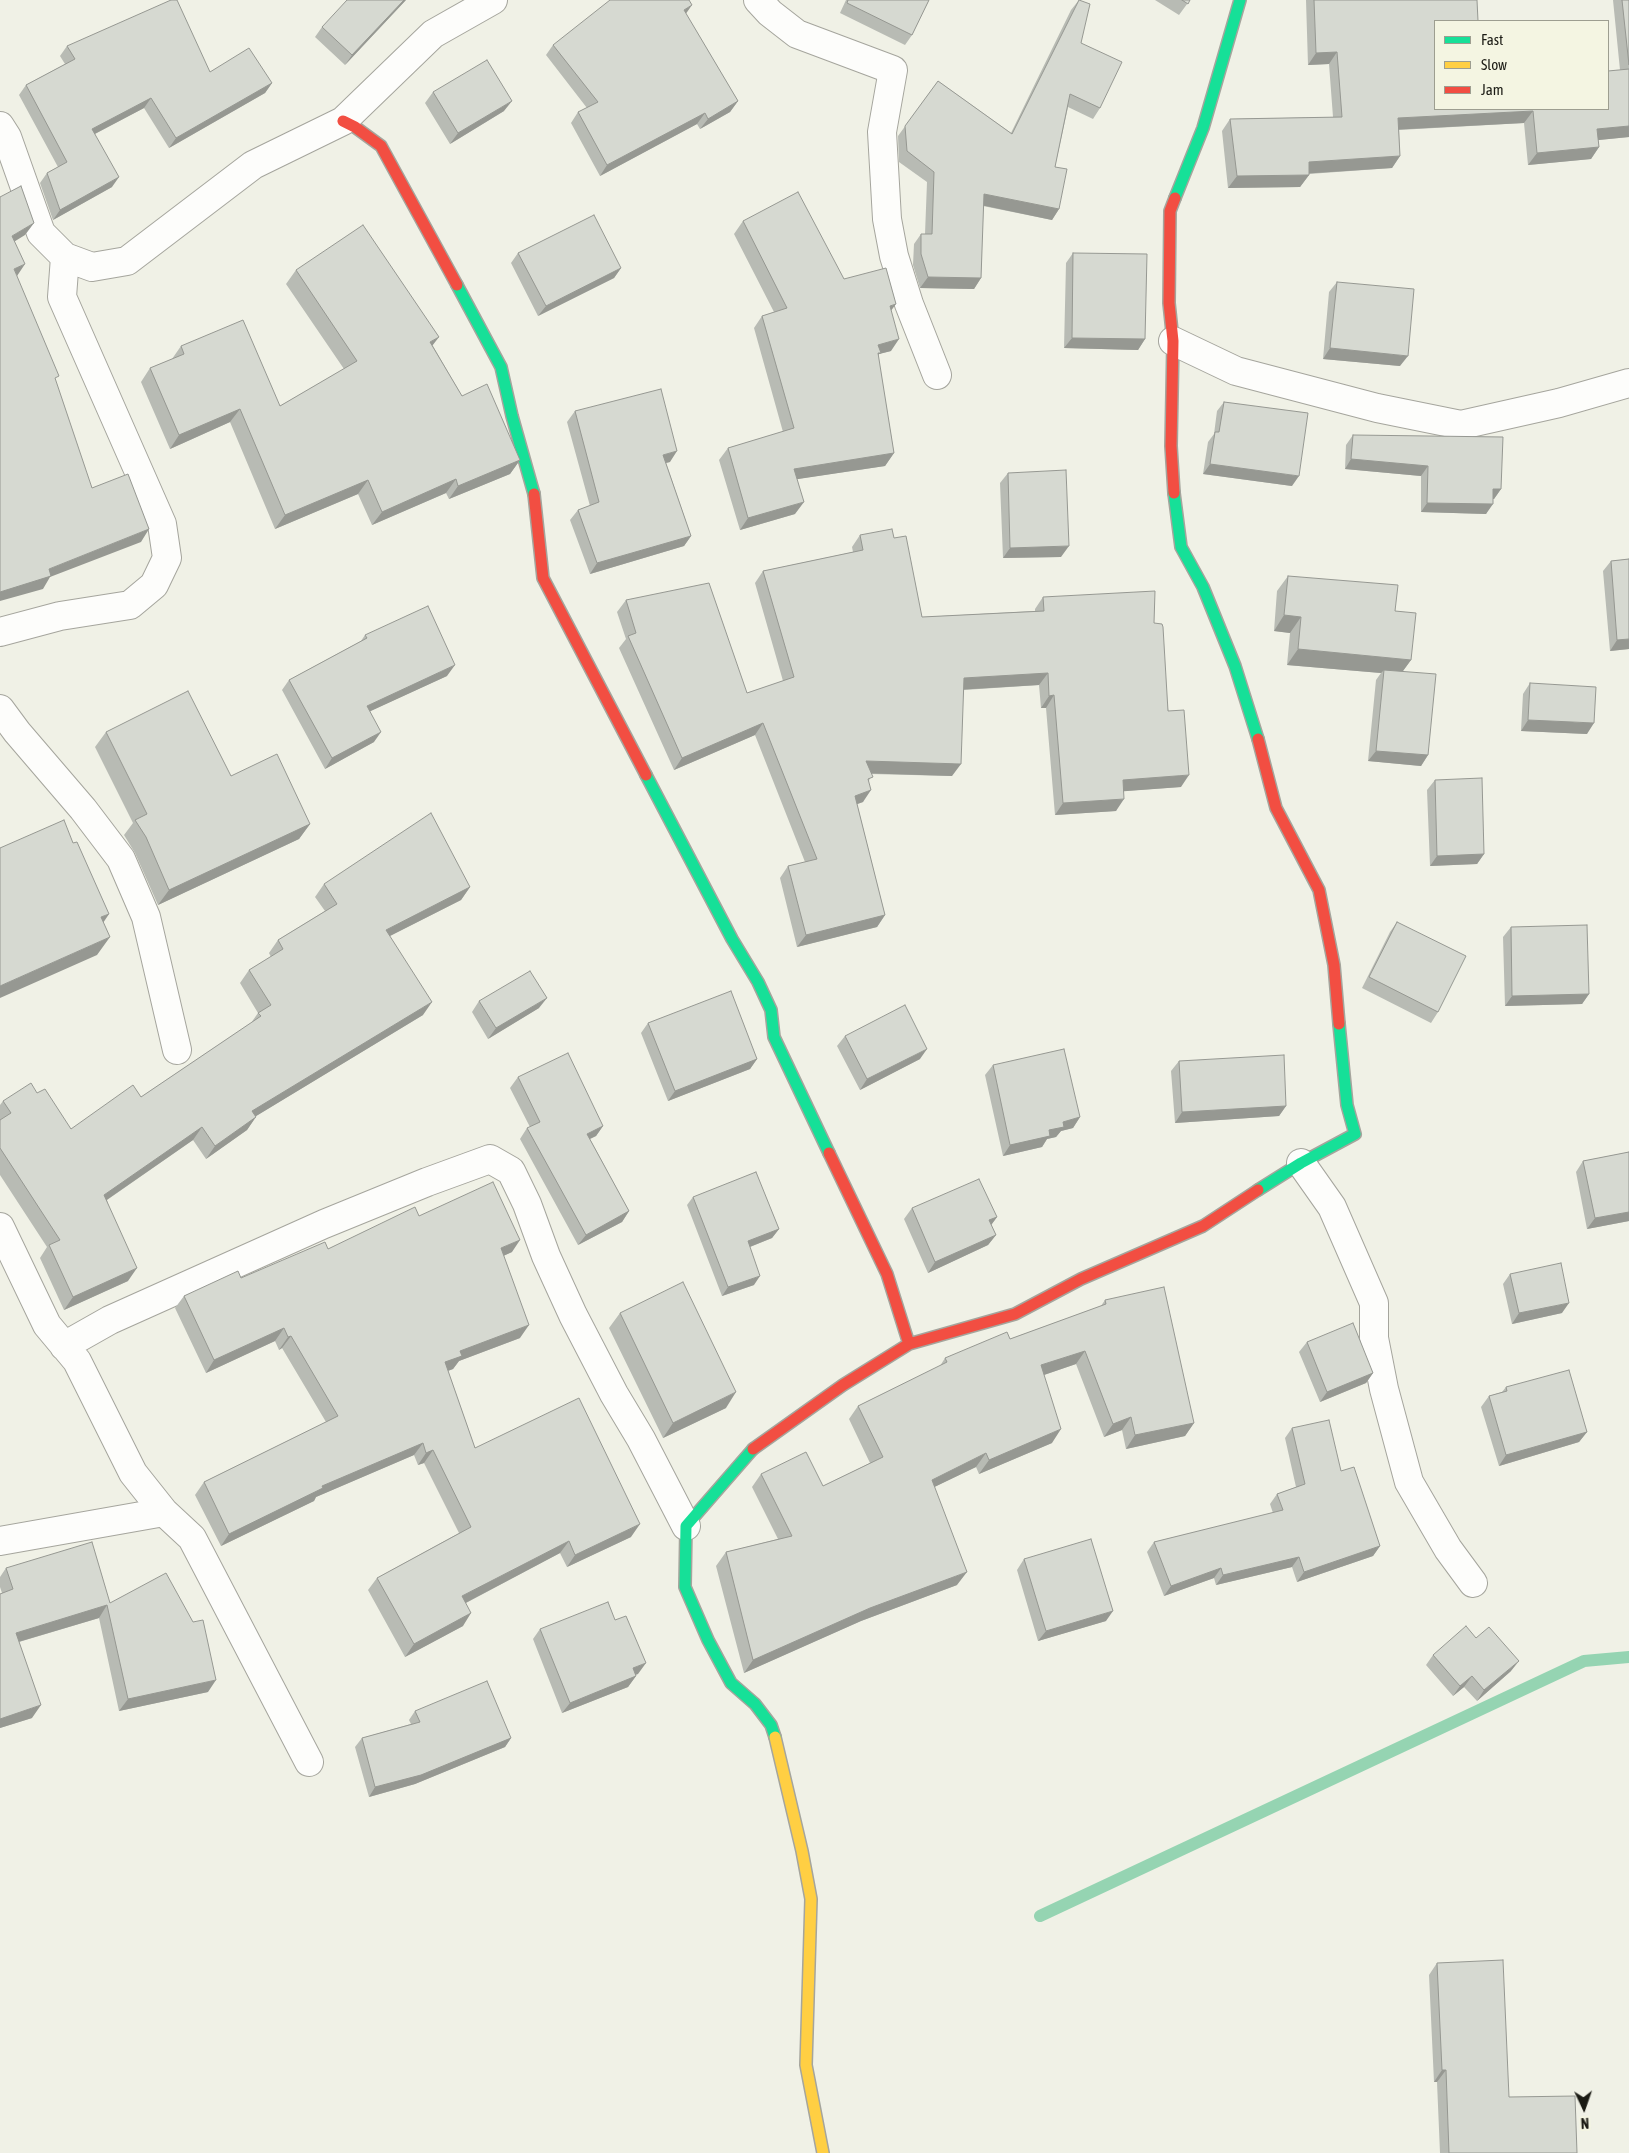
<!DOCTYPE html>
<html>
<head>
<meta charset="utf-8">
<style>
  body { margin:0 }
  #map { position:relative; width:1629px; height:2153px; overflow:hidden; background:#f0f1e6; font-family:"Asap Condensed",sans-serif }
  canvas { display:block }
  .legend { position:absolute; left:1434px; top:20px; width:175px; height:90px; box-sizing:border-box; background:#f4f5e2; border:1px solid #9d9e90; margin:0; padding:6px 9px; list-style:none; font-size:15px; color:#1b1b14 }
  .legend li { display:flex; align-items:center; gap:10px; height:25px }
  .legend b { width:25px; border:1px solid #9d9e90 }
  .north { position:absolute; left:1559px; top:2083px; width:50px; height:50px; -webkit-text-stroke:4px #f4f5e2; paint-order:stroke; rotate:177deg; font-size:14px; font-weight:700; line-height:20px; text-align:center; color:#1b1b14 }
  .north::after { content:''; display:block; margin:auto; width:18px; height:22px; background:#1b1b14; clip-path:polygon(50% 0,100% 100%,50% 72%,0 100%) }
</style>
</head>
<body>
<div id="map">
<canvas width="1629" height="2153"></canvas>
<ul class="legend">
<li><b style="height:6px;background:#16e098"></b>Fast</li>
<li><b style="height:6px;background:#ffcf43"></b>Slow</li>
<li><b style="height:6px;background:#f24e42"></b>Jam</li>
</ul>
<div class="north">N</div>
</div>
<script>
const ctx = document.querySelector('canvas').getContext('2d');
ctx.lineJoin = 'round';
const toPath = rows => new Path2D(rows.map(r => 'M' + r).join(''));
function trace(path, color, width, dash) { ctx.strokeStyle = color; ctx.lineWidth = width; ctx.lineCap = dash ? 'butt' : 'round'; ctx.setLineDash(dash || []); ctx.stroke(path); }
function fillPath(path, color) { ctx.fillStyle = color; ctx.fill(path, 'evenodd'); }
const stream = toPath([
  [1040,1916,1584,1661,1629,1657]
]);
const street = toPath([
  [758,0,770,13,797,34,893,70,882,132,887,219,894,256,909,304,937,375],
  [0,126,7,137,41,233,65,257,92,267,127,261,253,165,343,121,433,34,493,0],
  [1173,341,1236,371,1377,408,1461,425,1559,403,1629,383],
  [0,632,60,616,130,605,154,585,167,558,162,524,62,297,65,257],
  [0,709,17,732,83,809,121,859,146,917,177,1050],
  [1301,1163,1332,1207,1374,1303,1374,1338,1384,1389,1409,1482,1448,1549,1473,1583],
  [0,1227,47,1325,77,1361,133,1473,164,1512,192,1538,309,1762],
  [64,1346,110,1320,324,1224,427,1182,490,1159,511,1171,527,1204,546,1256,573,1315,614,1394,641,1439,686,1526],
  [0,1541,164,1512]
]);
const fast = toPath([
  [1175,198,1203,128,1240,0],
  [457,285,501,367,512,416,534,494],
  [1174,493,1181,547,1203,587,1235,666,1258,739],
  [646,775,732,939,758,982,771,1010,774,1037,829,1153],
  [1258,1190,1301,1163,1355,1134,1347,1105,1339,1024],
  [753,1449,686,1526,685,1587,708,1640,731,1683,755,1704,771,1725,775,1737]
]);
const slow = toPath([
  [775,1737,802,1851,811,1899,806,2065,823,2153]
]);
const jam = toPath([
  [343,121,355,127,381,146,457,285],
  [1174,493,1171,446,1173,341,1169,303,1170,211,1175,198],
  [534,494,543,578,646,775],
  [1258,739,1276,808,1319,890,1334,965,1339,1024],
  [909,1344,1015,1314,1081,1279,1203,1226,1258,1190],
  [753,1449,843,1385,909,1344,887,1274,829,1153]
]);
const wall = toPath([
  [406,0,345,65,315,37,322,27],
  [846,0,929,0,912,35,905,45,840,13],
  [1079,0,1081,43,1100,108,1093,119,1068,107,1055,167,1059,209,1052,220,983,206,981,278,974,289,920,288,913,265,914,244,921,234,925,234,927,182,899,162,898,136,938,81,1011,133,1071,10],
  [1155,0,1190,0,1179,15],
  [1306,0,1477,0,1435,109,1620,70,1613,0,1629,0,1629,137,1598,140,1599,147,1591,159,1528,165,1524,123,1399,130,1400,156,1392,168,1309,174,1309,175,1300,187,1228,188,1222,131,1230,119,1333,117,1329,64,1308,65],
  [686,14,738,101,730,112,700,129,697,124,600,176,571,123,578,112,587,108,546,55,553,45],
  [67,46,210,72,272,83,265,93,169,148,144,108,95,134,112,187,53,220,40,183,47,173,58,167,19,95,26,85,65,64,60,56],
  [433,92,504,111,450,144,425,103],
  [743,221,844,279,891,311,891,351,879,354,878,356,894,453,885,466,797,479,795,514,740,530,719,460,728,448,783,432,754,328,762,316,774,312,734,234],
  [518,253,621,268,614,278,538,316,511,263],
  [1073,253,1145,339,1138,350,1064,348,1066,263],
  [296,270,433,346,462,396,520,460,510,474,449,499,446,493,372,525,358,494,275,529,230,422,170,449,141,382,150,368,172,359,181,346,280,406,344,369,286,284],
  [1337,282,1400,366,1323,359,1329,292],
  [1224,402,1292,486,1203,474,1208,442,1214,434,1217,411],
  [575,411,670,462,666,463,691,536,684,546,590,574,570,520,578,510,590,506,567,422],
  [1353,435,1501,489,1494,499,1493,499,1486,514,1421,512,1421,476,1345,469,1346,445],
  [1008,473,1061,557,1003,558,1000,483],
  [860,535,894,538,922,617,1035,611,1035,609,1043,597,1154,623,1181,787,1124,791,1116,811,1055,815,1046,708,1041,708,1039,685,964,690,952,776,871,774,863,802,857,804,885,915,877,927,797,947,780,878,788,866,805,862,755,735,674,770,619,648,626,639,617,612,626,600,747,693,783,681,755,583,763,571,853,552,852,547],
  [1629,559,1629,649,1610,651,1603,571,1611,561],
  [1288,576,1395,611,1411,660,1403,671,1428,755,1421,766,1368,761,1376,680,1381,673,1287,665,1290,633,1274,631,1277,591],
  [365,635,447,676,370,711,374,742,325,769,282,690,289,680,361,641],
  [1530,683,1587,734,1521,731,1523,694],
  [106,732,231,776,310,824,299,839,158,905,135,853,124,835,133,823,95,747],
  [1435,780,1484,854,1477,864,1430,866,1427,790],
  [324,884,470,887,461,900,390,936,423,1015,256,1116,247,1130,206,1159,193,1140,107,1200,128,1281,64,1310,40,1258,47,1247,0,1175,0,1105,3,1101,37,1093,71,1129,141,1097,251,1023,258,1013,240,983,249,970,271,957,269,953,278,940,325,911,315,897],
  [1397,922,1438,1012,1431,1023,1362,988,1390,932],
  [1511,927,1589,994,1582,1004,1505,1006,1503,937],
  [479,1001,539,1008,488,1039,472,1012],
  [648,1023,757,1059,750,1069,668,1101,641,1033],
  [845,1036,920,1059,860,1090,837,1046],
  [1179,1061,1286,1106,1279,1116,1175,1123,1171,1071],
  [993,1065,1080,1117,1073,1128,1061,1131,1056,1137,1047,1139,1042,1147,1003,1156,985,1075],
  [518,1077,603,1126,596,1136,590,1139,629,1211,622,1222,578,1245,520,1139,527,1128,530,1127,510,1088],
  [1629,1152,1629,1221,1587,1229,1576,1172,1583,1161],
  [693,1197,779,1229,772,1238,750,1247,754,1285,722,1296,687,1205],
  [912,1208,997,1217,991,1225,996,1235,988,1245,928,1273,904,1219],
  [419,1216,512,1252,503,1256,520,1338,459,1361,453,1369,448,1371,475,1448,631,1537,567,1567,560,1553,466,1603,463,1626,405,1657,368,1590,377,1578,459,1533,424,1463,418,1465,414,1455,316,1497,314,1501,221,1546,195,1495,204,1482,326,1422,282,1348,279,1350,275,1341,206,1373,175,1308,184,1296,241,1278,328,1249],
  [1510,1274,1562,1313,1512,1324,1503,1284],
  [1105,1300,1194,1423,1185,1436,1126,1449,1122,1430,1104,1437,1076,1364,1044,1375,1052,1443,979,1474,976,1467,934,1487,957,1585,861,1621,744,1673,716,1566,726,1552,778,1539,752,1487,761,1474,823,1486,870,1463,849,1419,858,1406,940,1366,945,1358,1010,1339,1101,1306],
  [620,1313,726,1408,663,1438,609,1328],
  [1307,1342,1373,1373,1366,1383,1320,1402,1299,1352],
  [1506,1387,1587,1432,1579,1442,1499,1466,1481,1407,1489,1396,1502,1392],
  [1292,1428,1341,1471,1380,1546,1373,1556,1297,1582,1292,1567,1216,1585,1214,1578,1164,1596,1147,1552,1154,1542,1273,1513,1270,1504,1277,1494,1296,1487,1285,1438],
  [1024,1559,1106,1621,1038,1641,1017,1570],
  [6,1568,110,1603,208,1692,119,1711,99,1618,19,1642,32,1718,0,1728,0,1594,2,1593,0,1587,0,1577],
  [615,1620,638,1674,635,1675,636,1676,628,1687,562,1713,533,1639,540,1629],
  [1476,1638,1511,1671,1477,1701,1464,1687,1453,1696,1426,1665,1433,1655],
  [415,1711,511,1738,505,1747,415,1784,369,1797,355,1747,362,1738,411,1724,409,1720],
  [1437,1963,1509,2097,1577,2153,1440,2153,1437,2082,1434,2082,1429,1975]
]);
const shadedWall = toPath([
  [404,0,406,0,345,65,352,55],
  [692,5,685,15,684,10],
  [1337,52,1329,64,1308,65,1316,53],
  [272,83,265,93,169,148,176,138],
  [151,98,144,108,85,139,92,129],
  [512,101,504,111,450,144,458,133],
  [738,101,730,112,700,129,708,119],
  [1533,111,1524,123,1390,130,1398,118],
  [705,113,697,124,600,176,607,165],
  [1629,126,1629,137,1589,141,1597,129],
  [1599,147,1591,159,1528,165,1537,153],
  [1400,156,1392,168,1300,174,1309,162],
  [1309,175,1300,187,1228,188,1237,176],
  [119,177,112,187,53,220,60,210],
  [984,194,1059,209,1052,220,976,204],
  [34,223,25,235,4,248,12,236],
  [25,264,17,276,14,269],
  [621,268,614,278,538,316,546,306],
  [928,277,981,278,974,289,920,288],
  [896,304,887,316,890,306],
  [439,337,429,350,430,342],
  [1072,338,1145,339,1138,350,1064,348],
  [899,339,891,351,879,354,872,365,878,345],
  [1330,348,1408,356,1400,366,1323,359],
  [240,409,230,422,170,449,179,435],
  [677,451,670,462,656,465,663,455],
  [894,453,885,466,785,481,794,469],
  [1351,459,1428,466,1421,476,1345,469],
  [520,460,510,474,449,499,458,486],
  [1210,464,1299,476,1292,486,1203,474],
  [456,479,446,493,372,525,382,512],
  [368,480,358,494,275,529,285,515],
  [1493,489,1501,489,1494,499,1486,499],
  [804,502,795,514,740,530,748,518],
  [1427,503,1493,504,1486,514,1421,512],
  [149,529,141,542,50,577,43,589,0,601,0,592,49,569],
  [691,536,684,546,590,574,597,563],
  [1069,546,1061,557,1003,558,1010,548],
  [1284,615,1301,617,1290,633,1274,631],
  [1629,639,1629,649,1610,651,1617,640],
  [1298,649,1411,660,1400,675,1384,670,1381,673,1287,665],
  [455,665,447,676,360,716,367,706],
  [1048,673,1039,685,956,690,964,678],
  [1054,695,1046,708,1041,708,1049,696],
  [1528,720,1594,723,1587,734,1521,731],
  [763,723,755,735,674,770,682,758],
  [381,732,374,742,325,769,332,758],
  [1376,751,1428,755,1421,766,1368,761],
  [866,761,961,764,952,776,858,773],
  [1189,775,1181,787,1114,792,1123,780],
  [871,790,863,802,846,808,855,796],
  [1124,799,1116,811,1055,815,1063,803],
  [310,824,299,839,158,905,169,890],
  [1484,854,1477,864,1430,866,1437,856],
  [470,887,461,900,376,943,386,930],
  [109,914,97,932,101,917],
  [885,915,877,927,797,947,806,935],
  [110,937,97,955,0,998,0,986],
  [1589,994,1582,1004,1505,1006,1512,996],
  [547,998,539,1008,488,1039,496,1028],
  [432,1002,423,1015,243,1124,252,1111],
  [927,1049,920,1059,860,1090,867,1079],
  [757,1059,750,1069,668,1101,675,1091],
  [1286,1106,1279,1116,1175,1123,1182,1112],
  [256,1117,247,1130,206,1159,215,1146],
  [1080,1117,1073,1128,1061,1131,1056,1137,1047,1139,1042,1147,1003,1156,1010,1145,1049,1130,1063,1122],
  [603,1126,596,1136,579,1144,587,1134],
  [202,1127,193,1140,95,1208,104,1195],
  [629,1211,622,1222,578,1245,586,1235],
  [1629,1212,1629,1221,1587,1229,1595,1218],
  [997,1217,989,1228,989,1220],
  [779,1229,772,1238,742,1250,748,1241],
  [996,1235,988,1245,928,1273,935,1262],
  [520,1240,512,1252,492,1261,501,1248],
  [137,1268,128,1281,64,1310,73,1297],
  [760,1276,754,1285,722,1296,728,1287],
  [1569,1303,1562,1313,1512,1324,1519,1313],
  [529,1325,520,1338,459,1361,453,1369,436,1375,445,1362,460,1351],
  [284,1328,275,1341,206,1373,214,1360],
  [291,1336,282,1348,279,1350,288,1337],
  [1085,1351,1076,1364,1032,1379,1041,1365],
  [1373,1373,1366,1383,1320,1402,1327,1392],
  [736,1392,726,1408,663,1438,673,1423],
  [1131,1417,1122,1430,1104,1437,1113,1424],
  [1194,1423,1185,1436,1126,1449,1135,1435],
  [1061,1429,1052,1443,979,1474,989,1460],
  [1587,1432,1579,1442,1499,1466,1506,1455],
  [423,1443,414,1455,316,1497,314,1501,221,1546,229,1534,322,1486],
  [433,1450,424,1463,418,1465,426,1453],
  [986,1453,976,1467,922,1493,932,1480],
  [640,1524,631,1537,567,1567,575,1555],
  [569,1541,560,1553,454,1609,462,1596],
  [1380,1546,1373,1556,1297,1582,1304,1572],
  [1299,1557,1292,1567,1216,1585,1223,1575],
  [1221,1568,1214,1578,1164,1596,1171,1586],
  [967,1572,957,1585,861,1621,744,1673,753,1660,870,1608],
  [107,1605,99,1618,8,1645,16,1633],
  [1113,1611,1106,1621,1038,1641,1046,1631],
  [471,1613,463,1626,405,1657,414,1644],
  [1519,1661,1511,1671,1477,1701,1484,1690],
  [646,1663,638,1674,625,1678,633,1668],
  [636,1676,628,1687,562,1713,570,1703],
  [1472,1676,1464,1687,1453,1696,1460,1686],
  [216,1680,208,1692,119,1711,128,1699],
  [41,1705,32,1718,0,1728,0,1719],
  [511,1738,505,1747,415,1784,369,1797,375,1787],
  [1442,2070,1446,2070,1437,2082,1434,2082]
]);
const building = toPath([
  [171,0,177,0,210,72,249,48,272,83,176,138,151,98,92,129,119,177,60,210,47,173,67,162,26,85,75,59,67,46,171,0],
  [347,0,404,0,352,55,322,27,347,0],
  [610,0,689,0,692,5,684,10,738,101,708,119,705,113,607,165,578,112,598,102,553,45,610,0],
  [848,0,929,0,912,35,847,3,848,0],
  [1079,0,1090,4,1081,43,1122,62,1100,108,1070,94,1055,167,1067,169,1059,209,984,194,981,278,928,277,921,254,921,234,932,234,934,172,907,151,905,126,938,81,1012,134,1079,0],
  [1182,0,1190,0,1188,4,1182,0],
  [1314,0,1477,0,1478,21,1435,21,1435,109,1608,109,1608,71,1629,69,1629,126,1597,129,1599,147,1537,153,1533,111,1398,118,1400,156,1309,162,1309,175,1237,176,1230,119,1342,117,1337,52,1316,53,1314,0],
  [1622,0,1629,0,1629,65,1622,0],
  [487,60,512,101,458,133,433,92,487,60],
  [21,186,34,223,12,236,25,264,14,269,59,376,55,378,92,488,128,474,149,529,49,569,51,576,0,592,0,197,21,186],
  [798,192,844,279,886,268,896,304,890,306,899,339,878,345,881,353,878,353,894,453,794,469,804,502,748,518,728,448,794,428,762,316,787,308,743,221,798,192],
  [594,215,621,268,546,306,518,253,594,215],
  [363,225,439,337,430,342,462,396,487,384,520,460,458,486,456,479,382,512,368,480,285,515,240,409,179,435,150,368,184,354,181,346,243,320,280,406,357,361,296,270,363,225],
  [1073,253,1147,254,1145,339,1072,338,1073,253],
  [1337,282,1414,289,1408,356,1330,348,1337,282],
  [661,389,677,451,663,455,691,536,597,563,578,510,599,502,575,411,661,389],
  [1224,402,1308,413,1299,476,1210,464,1215,432,1219,432,1224,402],
  [1353,435,1503,437,1501,489,1493,489,1493,504,1427,503,1428,466,1351,459,1353,435],
  [1066,470,1069,546,1010,548,1008,473,1066,470],
  [892,529,894,538,906,536,922,617,1044,611,1043,597,1155,591,1154,623,1162,624,1163,627,1168,711,1184,710,1189,775,1123,780,1124,799,1063,803,1054,695,1049,696,1048,673,964,678,961,764,866,761,873,777,868,779,871,790,855,796,885,915,806,935,788,866,817,859,763,723,682,758,628,636,636,633,626,600,709,583,747,693,794,677,763,571,863,550,860,535,892,529],
  [1629,559,1629,639,1617,640,1611,561,1629,559],
  [1288,576,1398,585,1395,611,1416,613,1411,660,1298,649,1301,617,1284,615,1288,576],
  [428,606,455,665,367,706,381,732,332,758,289,680,367,638,365,635,428,606],
  [1384,670,1436,674,1428,755,1376,751,1384,670],
  [1530,683,1596,687,1594,723,1528,720,1530,683],
  [188,691,231,776,277,754,310,824,169,890,146,837,135,820,147,814,106,732,188,691],
  [1482,778,1484,854,1437,856,1435,780,1482,778],
  [431,813,470,887,386,930,432,1002,252,1111,256,1117,215,1146,202,1127,104,1195,137,1268,73,1297,49,1245,60,1240,0,1148,0,1120,11,1113,3,1101,31,1083,37,1093,45,1089,71,1129,133,1085,141,1097,261,1016,258,1013,271,1005,249,970,283,949,278,940,337,904,324,884,431,813],
  [64,820,73,843,77,842,109,914,101,917,110,937,0,986,0,848,64,820],
  [1397,922,1466,956,1438,1012,1369,977,1397,922],
  [1587,925,1589,994,1512,996,1511,927,1587,925],
  [530,971,547,998,496,1028,479,1001,530,971],
  [731,991,757,1059,675,1091,648,1023,731,991],
  [905,1005,927,1049,867,1079,845,1036,905,1005],
  [1064,1049,1080,1117,1063,1122,1064,1127,1049,1130,1050,1136,1010,1145,993,1065,1064,1049],
  [568,1053,603,1126,587,1134,629,1211,586,1235,527,1128,540,1122,518,1077,568,1053],
  [1284,1055,1286,1106,1182,1112,1179,1061,1284,1055],
  [1629,1152,1629,1212,1595,1218,1583,1161,1629,1152],
  [756,1172,779,1229,748,1241,760,1276,728,1287,693,1197,756,1172],
  [979,1179,997,1217,989,1220,996,1235,935,1262,912,1208,979,1179],
  [493,1182,520,1240,501,1248,529,1325,460,1351,462,1356,445,1362,475,1448,579,1398,640,1524,575,1555,569,1541,462,1596,471,1613,414,1644,377,1578,471,1527,433,1450,426,1453,423,1443,322,1486,323,1488,229,1534,204,1482,338,1416,291,1336,288,1337,284,1328,214,1360,184,1296,238,1271,241,1278,325,1242,328,1249,415,1207,419,1216,493,1182],
  [1561,1263,1569,1303,1519,1313,1510,1274,1561,1263],
  [683,1282,736,1392,673,1423,620,1313,683,1282],
  [1164,1287,1194,1423,1135,1435,1131,1417,1113,1424,1085,1351,1041,1365,1061,1429,989,1460,986,1453,932,1480,967,1572,870,1608,753,1660,726,1552,792,1536,761,1474,806,1452,823,1486,883,1457,858,1406,947,1362,945,1358,1007,1332,1010,1339,1106,1304,1105,1300,1164,1287],
  [1353,1323,1373,1373,1327,1392,1307,1342,1353,1323],
  [1569,1370,1587,1432,1506,1455,1489,1396,1507,1391,1506,1387,1569,1370],
  [1329,1420,1341,1471,1354,1467,1380,1546,1304,1572,1299,1557,1223,1575,1221,1568,1171,1586,1154,1542,1283,1510,1277,1494,1305,1484,1292,1428,1329,1420],
  [1091,1539,1113,1611,1046,1631,1024,1559,1091,1539],
  [92,1542,110,1603,166,1573,193,1622,203,1620,216,1680,128,1699,107,1605,16,1633,41,1705,0,1719,0,1594,13,1589,6,1568,92,1542],
  [608,1602,615,1620,626,1616,646,1663,633,1668,636,1676,570,1703,540,1629,608,1602],
  [1466,1626,1476,1638,1489,1627,1519,1661,1484,1690,1472,1676,1460,1686,1433,1655,1466,1626],
  [487,1681,511,1738,421,1775,375,1787,362,1738,420,1722,415,1711,487,1681],
  [1503,1960,1509,2097,1575,2096,1577,2153,1449,2153,1446,2070,1442,2070,1437,1963,1503,1960]
]);
trace(stream, '#95d4b2', 12);
trace(street, '#a5a59d', 30);
trace(fast, '#a5a59d', 14);
trace(slow, '#a5a59d', 14);
trace(jam, '#a5a59d', 14);
trace(street, '#fdfdfb', 28);
trace(fast, '#16e098', 11);
trace(slow, '#ffcf43', 11);
trace(jam, '#f24e42', 11);
fillPath(wall, '#b8bbb4');
fillPath(shadedWall, '#969892');
fillPath(building, '#d6d9d1');
trace(building, '#969892', 1);
</script>
</body>
</html>
